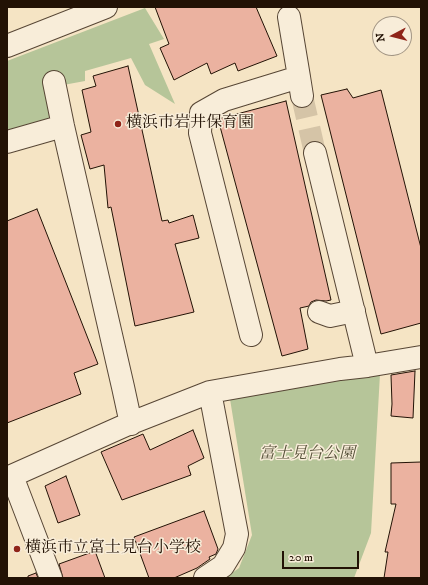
<!DOCTYPE html>
<html>
<head>
<meta charset="utf-8">
<style>
  body { margin:0 }
  #map { position:relative; width:428px; height:585px; overflow:hidden; background:#f5e4c4; font-family:"IM FELL DW Pica",serif }
  canvas { display:block }
  .frame { position:absolute; inset:0; border:8px solid #221205; pointer-events:none }
  .north { position:absolute; left:372px; top:16px; width:40px; height:40px; box-sizing:border-box; background:#f8edd9; border:1px solid #a29584; border-radius:50%; rotate:263deg; font-size:11px; font-weight:700; line-height:16px; text-align:center; color:#221205 }
  .north::after { content:''; display:block; margin:auto; width:14px; height:18px; background:#8f2418; clip-path:polygon(50% 0,100% 100%,50% 72%,0 100%) }
  .scale { position:absolute; left:282px; top:551px; width:77px; height:18px; box-sizing:border-box; border:2px solid #221205; border-top:0; padding-left:5px; font-size:12px; line-height:14px; white-space:nowrap; color:#221205; -webkit-text-stroke:3px #f8edd9; paint-order:stroke }
</style>
</head>
<body>
<div id="map">
<canvas width="428" height="585"></canvas>
<div class="frame"></div>
<div class="north">N</div>
<div class="scale">20 m</div>
</div>
<script>
const ctx = document.querySelector('canvas').getContext('2d');
ctx.lineJoin = 'round';
function fillPath(path, color) { ctx.fillStyle = color; ctx.fill(path, 'evenodd'); }
const toPath = rows => new Path2D(rows.map(r => 'M' + r).join(''));
function trace(path, color, width, dash) { ctx.strokeStyle = color; ctx.lineWidth = width; ctx.lineCap = dash ? 'butt' : 'round'; ctx.setLineDash(dash || []); ctx.stroke(path); }
function label(font, color, halo, rows, align = 'center') {
  ctx.font = font + ' "IM FELL DW Pica","Noto Serif JP",serif'; ctx.lineWidth = 3; ctx.setLineDash([]); ctx.textBaseline = 'middle'; ctx.strokeStyle = halo; ctx.fillStyle = color; for (const [text, x, y, turn = 0] of rows) {
    ctx.save(); ctx.translate(x, y); ctx.rotate((+turn || 0) * Math.PI / 180); ctx.textAlign = isNaN(turn) ? turn : align; if (halo) ctx.strokeText(text, 0, 0); ctx.fillText(text, 0, 0); ctx.restore();
  }
}
const green = toPath([
  [145,8,164,39,149,44,175,104,145,85,131,58,85,71,85,81,47,88,51,121,7,136,7,61],
  [380,374,371,533,354,578,225,578,239,568,252,535,230,399]
]);
const building = toPath([
  [155,7,256,7,277,56,238,71,235,63,211,74,207,63,174,80,160,48,169,44,155,7],
  [128,66,162,221,168,220,169,223,193,215,199,238,175,244,194,312,135,326,111,207,108,208,104,165,90,169,81,135,91,132,82,90,96,86,93,76,128,66],
  [347,89,353,98,381,90,421,248,421,323,381,334,321,95,347,89],
  [286,101,331,300,326,301,316,300,311,302,309,306,300,308,308,349,282,356,218,119,286,101],
  [37,209,98,364,74,373,81,394,7,423,7,221,37,209],
  [415,371,413,418,391,416,392,404,391,375,415,371],
  [193,430,204,458,188,466,191,475,122,500,101,452,143,434,150,450,193,430],
  [421,462,421,578,384,578,388,552,385,552,396,504,391,504,391,463,421,462],
  [66,476,80,515,58,523,45,486,66,476],
  [204,511,218,549,216,554,209,557,210,559,197,568,174,578,149,578,134,537,204,511],
  [95,551,105,578,63,578,59,564,95,551],
  [36,573,38,578,28,578,28,576,36,573]
]);
const minorTunnel = toPath([
  [302,96,315,153]
]);
const minor = toPath([
  [289,17,299,77],
  [7,46,106,7],
  [54,82,63,126,123,387,131,424],
  [7,142,63,126],
  [315,153,367,366],
  [319,312,330,316,354,311],
  [251,335,200,133,201,113,224,100,299,77,302,96],
  [12,476,51,578],
  [7,478,126,425,210,392,340,369,367,366,421,357],
  [205,578,223,566,234,548,237,534,210,392]
]);
const markers = [
  [118,124,4,"#8f2418"],
  [17,549,4,"#8f2418"]
];
const poiNames = [
  ["横浜市岩井保育園",126,124],
  ["横浜市立富士見台小学校",25,549]
];
const parkNames = [
  ["富士見台公園",307,455]
];
fillPath(green, '#b6c599');
fillPath(building, '#ebb2a0');
trace(building, '#221205', 1);
trace(minorTunnel, '#d5c4a7', 22, [22, 11]);
trace(minor, '#574635', 24);
trace(minor, '#f8edd9', 22);
for (const [x, y, r, color] of markers) { const dot = new Path2D(); dot.arc(x, y, r, 0, 2 * Math.PI); ctx.fillStyle = color; ctx.fill(dot); trace(dot, '#f8edd9', 1.5); }
label('16px', '#221205', '#f8edd9', poiNames, 'left');
label('italic 16px', '#565139', '#f8edd9', parkNames);
</script>
</body>
</html>
